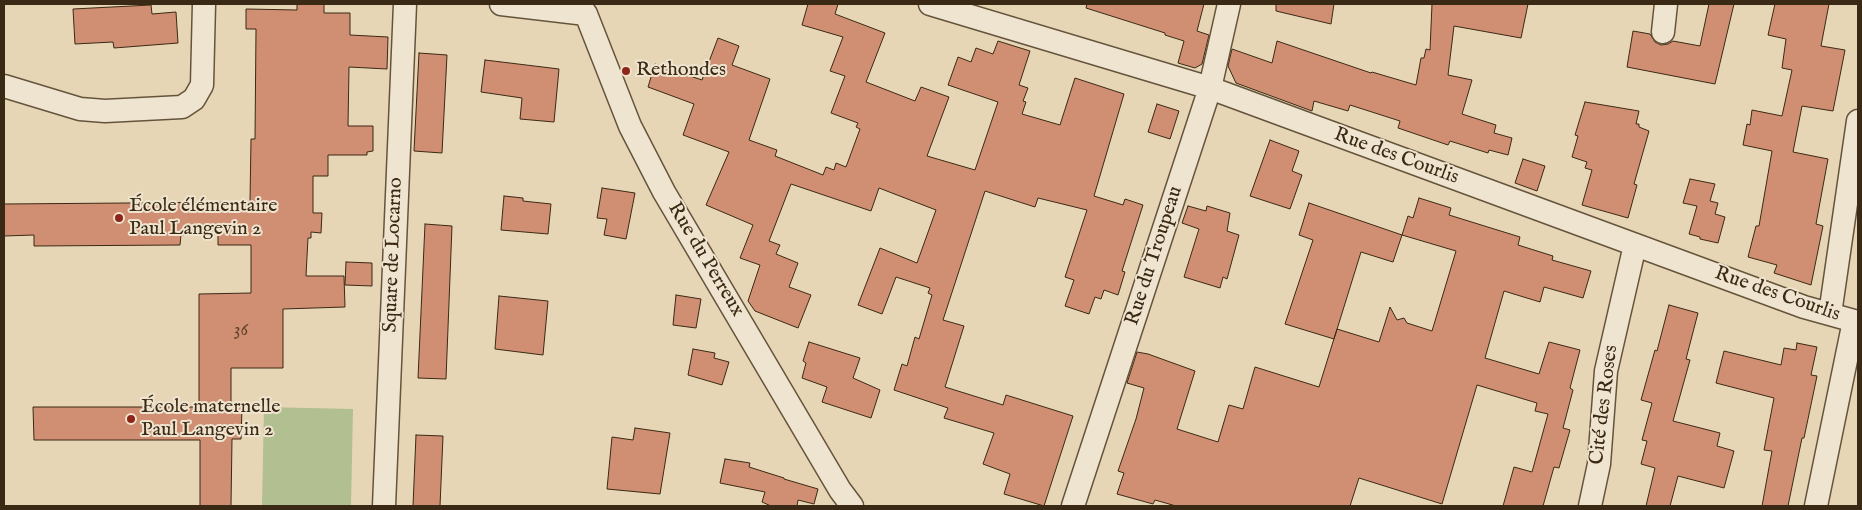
<!DOCTYPE html>
<html>
<head>
<meta charset="utf-8">
<style>
  body { margin:0 }
  #map { position:relative; width:1862px; height:510px; overflow:hidden; background:#e7d6b5; font-family:"IM FELL English",serif }
  canvas { display:block }
  .frame { position:absolute; inset:0; border:5px solid #3a2914; pointer-events:none }
</style>
</head>
<body>
<div id="map">
<canvas width="1862" height="510"></canvas>
<div class="frame"></div>
</div>
<script>
const ctx = document.querySelector('canvas').getContext('2d');
ctx.lineJoin = 'round';
function fillPath(path, color) { ctx.fillStyle = color; ctx.fill(path, 'evenodd'); }
const toPath = rows => new Path2D(rows.map(r => 'M' + r).join(''));
function trace(path, color, width, dash) { ctx.strokeStyle = color; ctx.lineWidth = width; ctx.lineCap = dash ? 'butt' : 'round'; ctx.setLineDash(dash || []); ctx.stroke(path); }
function label(font, color, halo, rows, align = 'center') {
  ctx.font = font + ' "IM FELL English",serif'; ctx.lineWidth = 4; ctx.setLineDash([]); ctx.textBaseline = 'middle'; ctx.strokeStyle = halo; ctx.fillStyle = color; for (const [text, x, y, turn = 0] of rows) {
    ctx.save(); ctx.translate(x, y); ctx.rotate((+turn || 0) * Math.PI / 180); ctx.textAlign = isNaN(turn) ? turn : align; if (halo) ctx.strokeText(text, 0, 0); ctx.fillText(text, 0, 0); ctx.restore();
  }
}
const green = toPath([
  [264,407,353,409,351,506,262,506]
]);
const building = toPath([
  [297,4,324,4,324,13,350,13,350,35,388,37,387,69,349,67,348,126,373,126,373,151,367,152,367,155,328,155,328,176,313,176,313,213,322,213,321,233,311,232,311,238,308,238,306,276,344,276,345,307,283,309,283,368,231,368,231,407,242,407,241,439,232,439,231,506,200,506,200,440,34,440,33,407,199,407,199,294,251,293,251,245,218,245,218,234,181,235,180,245,34,246,34,235,4,236,4,204,250,202,251,139,255,139,256,29,246,29,246,9,297,10,297,4],
  [808,4,838,4,835,14,885,33,866,82,915,101,921,87,949,97,927,156,975,170,998,102,948,85,958,57,971,62,976,48,993,54,998,41,1030,51,1019,85,1028,88,1023,101,1026,102,1022,114,1060,125,1075,78,1124,94,1094,196,1123,205,1125,199,1143,205,1122,271,1125,272,1118,295,1104,290,1101,299,1095,297,1089,314,1065,306,1074,280,1065,277,1087,210,1038,198,1035,207,985,191,943,320,964,326,945,387,1003,405,1006,395,1073,416,1044,506,1004,494,1010,474,983,464,994,433,944,418,948,408,894,390,902,364,907,366,915,337,919,339,932,295,928,293,930,288,896,277,882,314,858,305,880,248,917,263,936,210,879,188,871,211,791,184,769,241,780,245,776,254,798,263,789,287,811,295,798,328,755,311,748,301,760,265,740,258,753,225,706,205,729,152,683,135,694,104,648,87,655,64,702,80,718,38,739,46,732,65,770,79,749,140,777,150,775,156,823,175,826,167,834,170,836,163,846,167,860,129,856,127,858,123,831,113,845,76,830,71,843,37,802,25,808,4],
  [1087,4,1204,4,1197,31,1209,35,1202,64,1195,68,1178,63,1184,41,1165,35,1165,33,1086,8,1087,4],
  [1276,4,1334,4,1331,24,1276,11,1276,4],
  [1432,4,1528,4,1521,38,1454,26,1448,75,1472,80,1462,114,1496,125,1494,133,1512,138,1508,155,1489,150,1488,153,1450,141,1448,145,1398,128,1400,121,1350,105,1348,111,1314,101,1312,111,1236,83,1228,66,1232,49,1272,63,1277,41,1371,73,1372,72,1416,85,1421,58,1424,58,1426,49,1430,50,1432,4],
  [1709,4,1734,4,1715,84,1627,67,1633,31,1650,34,1655,42,1661,45,1668,44,1673,41,1700,46,1709,4],
  [1775,4,1829,4,1821,46,1845,50,1833,111,1802,106,1793,152,1828,159,1816,224,1823,226,1811,285,1774,273,1777,265,1748,257,1756,226,1759,226,1772,151,1743,145,1747,124,1750,125,1752,110,1782,116,1792,70,1782,68,1786,39,1768,35,1775,4],
  [151,5,152,14,176,12,178,43,114,48,113,42,75,44,73,9,151,5],
  [419,53,447,55,442,153,414,151,419,53],
  [485,60,559,69,554,122,520,119,522,98,481,92,485,60],
  [1585,102,1639,111,1636,124,1639,124,1639,127,1649,131,1634,184,1637,185,1628,218,1582,205,1592,170,1585,168,1587,162,1572,157,1578,136,1575,135,1585,102],
  [1157,104,1179,111,1170,139,1148,132,1157,104],
  [1270,140,1299,151,1292,171,1302,175,1290,209,1250,196,1270,140],
  [1523,159,1545,166,1537,191,1515,183,1523,159],
  [1690,179,1715,184,1710,201,1718,203,1715,214,1725,217,1718,243,1700,239,1700,237,1689,234,1697,206,1683,203,1690,179],
  [602,188,635,193,626,239,604,235,607,219,597,218,602,188],
  [504,196,523,198,523,201,551,204,548,234,501,230,504,196],
  [1419,198,1451,208,1449,215,1520,237,1518,245,1553,256,1552,260,1591,271,1583,298,1544,287,1540,302,1504,291,1485,358,1539,374,1549,342,1580,350,1570,388,1573,390,1563,428,1570,430,1559,468,1554,467,1543,506,1503,506,1514,467,1532,472,1548,414,1535,411,1537,403,1477,385,1442,504,1359,478,1350,506,1176,506,1155,500,1153,504,1117,494,1124,473,1118,471,1136,419,1144,388,1127,383,1137,352,1148,354,1195,371,1177,429,1218,442,1229,405,1243,409,1255,367,1319,387,1337,329,1379,342,1390,307,1397,320,1404,318,1407,323,1432,331,1456,251,1402,235,1408,216,1413,218,1419,198],
  [1309,203,1402,235,1393,262,1361,252,1334,339,1285,324,1313,240,1299,235,1309,203],
  [1188,206,1206,211,1207,206,1230,213,1227,231,1239,235,1227,279,1223,277,1220,288,1184,277,1199,229,1182,223,1188,206],
  [425,224,452,226,446,379,418,378,425,224],
  [346,262,372,263,372,286,345,285,346,262],
  [676,295,701,299,696,328,673,325,676,295],
  [499,296,548,301,543,355,495,349,499,296],
  [1669,305,1698,313,1686,359,1690,360,1673,421,1720,433,1717,446,1734,451,1724,488,1678,476,1670,506,1646,506,1655,468,1641,464,1647,441,1642,440,1652,403,1641,400,1655,350,1657,351,1669,305],
  [809,342,860,358,853,378,880,390,871,418,822,402,827,387,802,378,806,363,803,361,809,342],
  [1797,343,1817,347,1811,375,1817,376,1804,438,1802,438,1788,506,1762,506,1772,451,1764,450,1774,398,1716,383,1724,351,1781,365,1784,348,1796,350,1797,343],
  [693,349,715,353,714,358,729,362,722,385,688,375,693,349],
  [635,428,670,433,660,494,607,489,612,437,633,440,635,428],
  [416,435,443,436,440,506,413,506,416,435],
  [725,459,750,463,749,467,784,478,784,479,818,489,814,504,798,500,797,506,771,506,762,502,765,492,720,483,725,459]
]);
const minor = toPath([
  [501,4,586,14],
  [579,4,586,14,630,126,664,192,840,490,852,506],
  [930,4,1210,88,1804,307,1858,322],
  [1663,32,1666,4],
  [4,86,80,109,105,111,182,107,194,99,202,85,204,4],
  [1830,314,1858,121],
  [384,506,405,4],
  [1073,506,1210,88,1229,4],
  [1590,506,1599,464,1606,371,1635,245],
  [1816,506,1854,321]
]);
const markers = [
  [626,71,5,"#8f2418"],
  [119,218,5,"#8f2418"],
  [131,419,5,"#8f2418"]
];
const numberNames = [
  ["36",241,331]
];
const poiNames = [
  ["Rethondes",636,71],
  ["École élémentaire",129,207],
  ["Paul Langevin 2",129,230],
  ["École maternelle",141,408],
  ["Paul Langevin 2",141,431]
];
const streetNames = [
  ["Rue des Courlis",1396,157,20],
  ["Square de Locarno",394,255,-88],
  ["Rue du Troupeau",1155,256,-72],
  ["Rue du Perreux",705,260,59],
  ["Rue des Courlis",1777,295,19],
  ["Cité des Roses",1605,405,-83]
];
fillPath(green, '#b1bf91');
fillPath(building, '#d08e72');
trace(building, '#3a2914', 1);
trace(minor, '#65543c', 25);
trace(minor, '#efe4cf', 22);
for (const [x, y, r, color] of markers) { const dot = new Path2D(); dot.arc(x, y, r, 0, 2 * Math.PI); ctx.fillStyle = color; ctx.fill(dot); trace(dot, '#efe4cf', 2); }
label('18px', '#60422c', null, numberNames);
label('20px', '#3a2914', '#efe4cf', poiNames, 'left');
label('20px', '#3a2914', '#efe4cf', streetNames);
</script>
</body>
</html>
